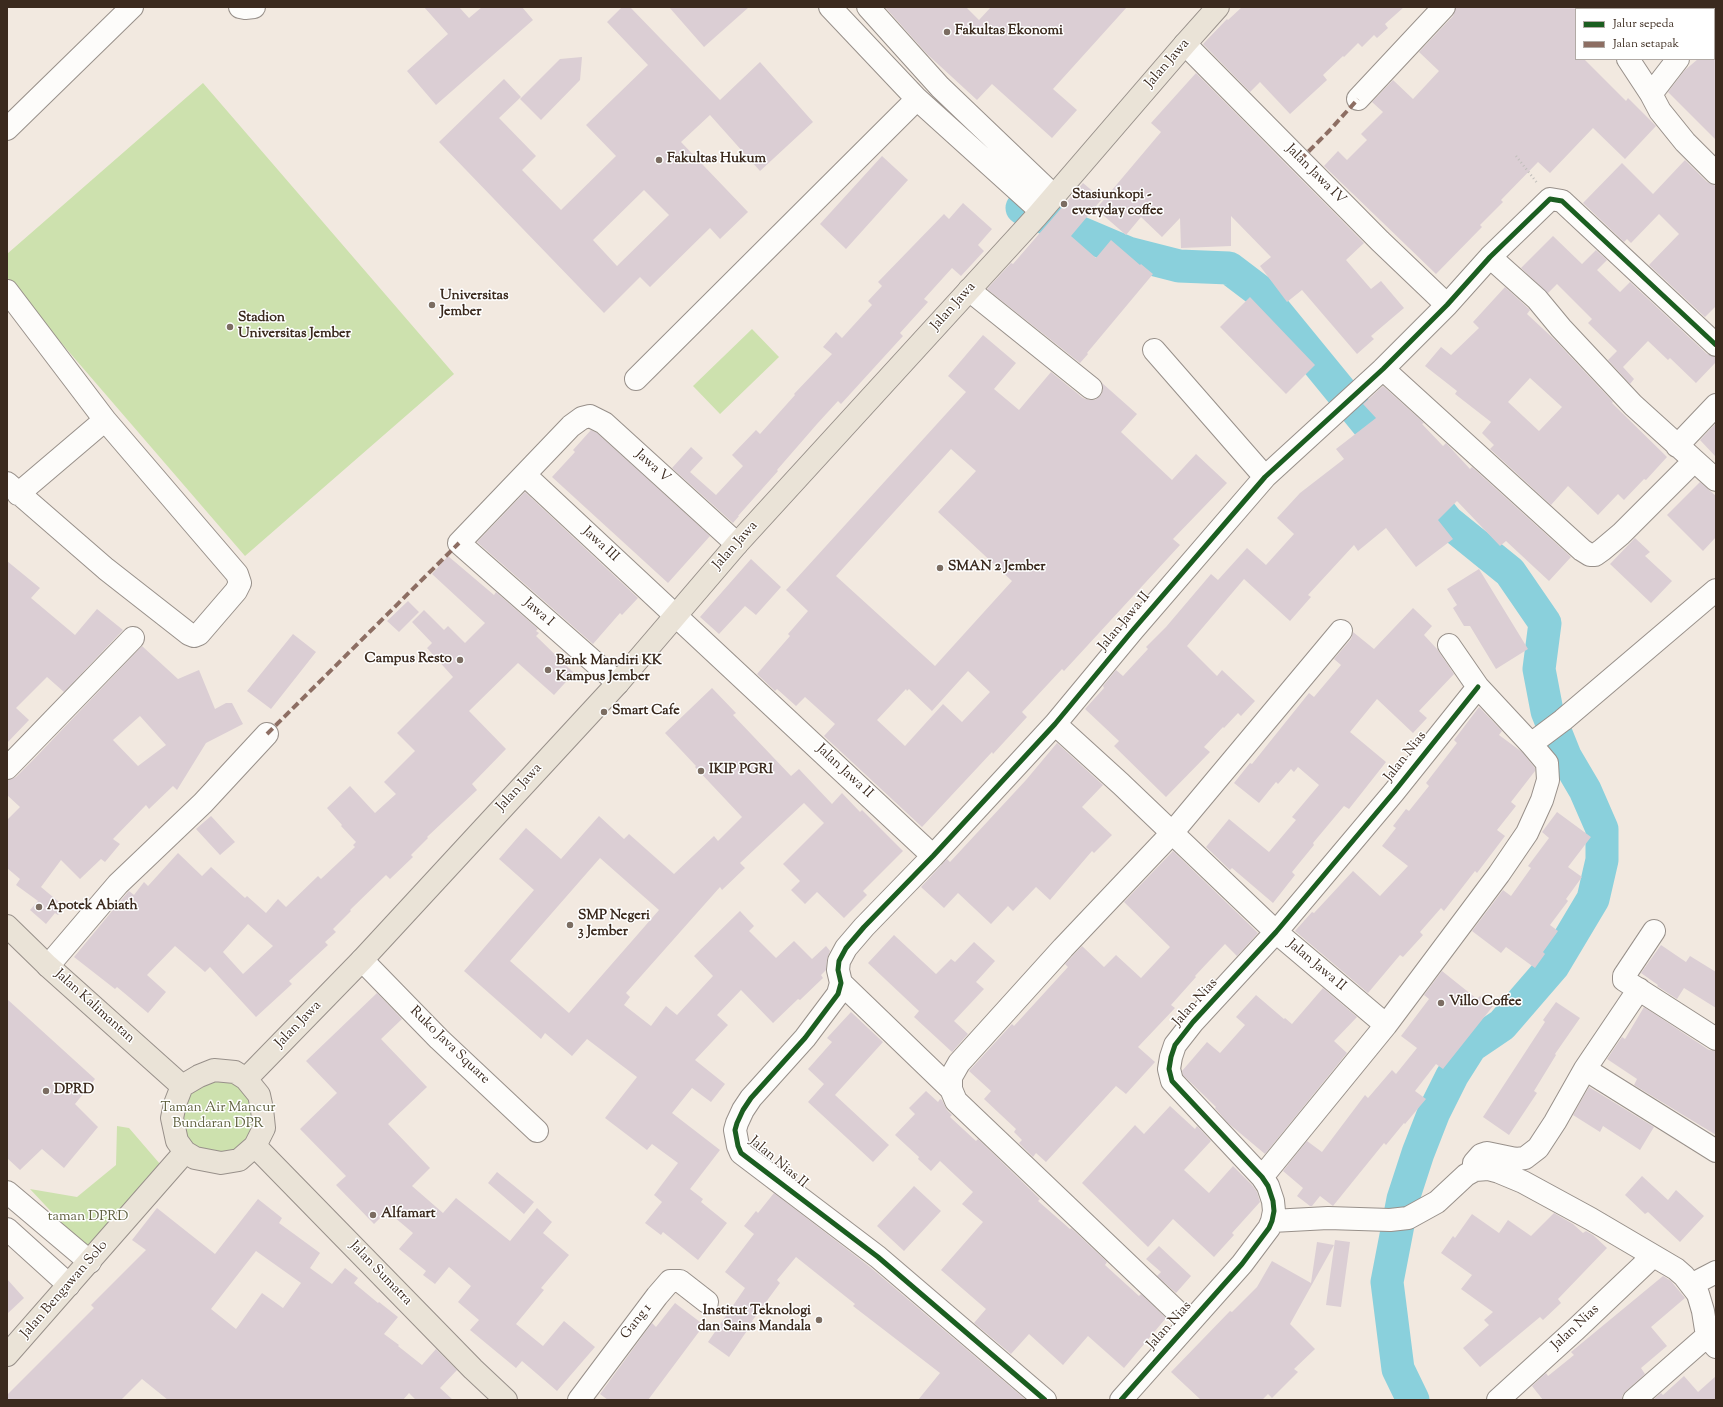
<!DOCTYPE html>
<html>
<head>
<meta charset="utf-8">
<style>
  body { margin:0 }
  #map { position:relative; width:1723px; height:1407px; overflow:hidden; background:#f2e9e0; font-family:"Sorts Mill Goudy",serif }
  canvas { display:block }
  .frame { position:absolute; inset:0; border:8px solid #3b2a1e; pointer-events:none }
  .legend { position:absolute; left:1575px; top:8px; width:140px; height:52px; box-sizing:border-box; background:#fff; border:1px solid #b1aaa5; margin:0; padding:5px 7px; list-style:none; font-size:12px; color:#3b2a1e }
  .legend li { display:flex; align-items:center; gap:8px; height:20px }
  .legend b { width:20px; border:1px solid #b1aaa5 }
</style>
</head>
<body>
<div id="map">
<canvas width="1723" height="1407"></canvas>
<div class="frame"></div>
<ul class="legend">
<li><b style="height:5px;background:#1b5e20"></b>Jalur sepeda</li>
<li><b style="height:5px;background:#8d6e63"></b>Jalan setapak</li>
</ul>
</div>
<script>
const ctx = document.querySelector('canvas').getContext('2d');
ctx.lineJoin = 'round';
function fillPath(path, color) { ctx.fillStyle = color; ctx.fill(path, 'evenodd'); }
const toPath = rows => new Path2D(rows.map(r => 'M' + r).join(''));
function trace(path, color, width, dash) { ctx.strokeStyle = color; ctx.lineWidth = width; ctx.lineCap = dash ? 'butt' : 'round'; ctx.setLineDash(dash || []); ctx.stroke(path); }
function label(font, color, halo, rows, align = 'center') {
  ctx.font = font + ' "Sorts Mill Goudy",serif'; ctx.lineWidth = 3; ctx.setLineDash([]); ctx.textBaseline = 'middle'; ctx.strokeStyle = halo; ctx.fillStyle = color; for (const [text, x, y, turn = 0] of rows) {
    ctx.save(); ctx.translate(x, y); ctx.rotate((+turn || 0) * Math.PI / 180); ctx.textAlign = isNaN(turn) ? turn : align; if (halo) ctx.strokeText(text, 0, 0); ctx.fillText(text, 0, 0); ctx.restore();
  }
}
const green = toPath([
  [203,83,454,374,245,556,7,280,7,254],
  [752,329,779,357,720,414,693,386],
  [214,1070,259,1095,255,1146,195,1158,175,1104],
  [117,1126,129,1128,160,1164,89,1252,30,1189,77,1197,116,1165]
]);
const river = toPath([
  [1022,208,1128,253,1179,266,1229,268,1258,290,1447,521,1510,572,1545,623,1539,669,1547,711,1565,756,1585,790,1602,829,1602,860,1593,899,1553,966,1502,1025,1471,1046,1452,1076,1434,1112,1418,1153,1403,1199,1387,1282,1398,1369,1413,1400]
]);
const building = toPath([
  [424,7,459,7,469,18,482,7,522,7,533,20,436,105,407,71,448,34],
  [622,7,630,7,720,100,760,62,813,122,760,171,710,115,681,142,748,212,720,239,710,228,650,287,640,277,604,313,439,142,504,79,521,97,499,118,536,156,522,170,561,210,616,156,586,125,648,65,607,22],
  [644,190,669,215,617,266,593,240],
  [669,7,749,7,704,47],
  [885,7,966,7,979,20,991,7,1127,7,1053,89,1077,110,1052,138,992,84,977,100,927,54],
  [1242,7,1404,7,1385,24,1388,28,1377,38,1374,35,1362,47,1358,43,1344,57,1343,56,1323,75,1327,80,1290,114,1260,82,1250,92,1203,44,1227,19,1228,20],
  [1456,7,1575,7,1576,59,1584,59,1626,101,1628,98,1656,126,1625,159,1593,128,1550,173,1538,162,1501,200,1503,202,1480,225,1482,227,1436,274,1324,166,1338,151,1347,160,1367,140,1361,134,1383,112,1372,102,1393,80,1413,99,1439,71,1419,52,1453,16],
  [582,57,580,80,541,120,520,99,560,59],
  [1698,59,1716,59,1716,140,1668,92,1685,70],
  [1196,73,1364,243,1346,260,1371,289,1381,281,1404,308,1371,336,1374,339,1357,354,1302,290,1287,302,1260,266,1271,257,1231,216,1231,246,1181,248,1180,218,1162,237,1141,217,1126,235,1096,209,1161,132,1151,123],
  [882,156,908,180,846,249,820,224],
  [1685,160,1707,182,1716,186,1716,306,1705,317,1649,265,1679,234,1659,214,1631,243,1627,239,1624,242,1583,203,1622,163,1653,194],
  [1083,183,1102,199,1071,236,1096,258,1111,240,1140,265,1141,264,1153,274,1087,353,1088,354,1080,363,987,289,1011,263,1013,264],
  [963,203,992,229,978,245,984,251,961,276,952,268,924,299,928,302,900,333,903,336,841,404,838,401,817,424,777,470,778,471,738,516,739,516,733,523,672,468,691,447,703,458,690,472,716,495,743,466,732,455,756,430,760,434,795,395,794,394,832,354,823,347,836,332,842,338,872,305,868,301,882,286,878,282,944,214,949,219],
  [1553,236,1582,264,1596,250,1607,260,1597,270,1620,292,1630,282,1707,354,1716,357,1716,362,1696,383,1670,358,1668,360,1648,341,1623,367,1634,379,1630,384,1608,360,1617,351,1588,323,1592,319,1557,284,1548,293,1521,268],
  [1505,287,1528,308,1530,310,1527,314,1555,340,1613,402,1612,403,1667,457,1646,480,1644,479,1624,500,1618,494,1598,515,1568,486,1551,505,1490,449,1494,445,1482,433,1491,422,1455,394,1457,391,1425,366,1441,347,1451,355,1479,328,1473,322],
  [1530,378,1562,407,1539,431,1508,402],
  [1250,297,1315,365,1286,394,1220,327],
  [983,335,1016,363,994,389,1019,410,1051,372,1083,398,1089,400,1095,400,1101,395,1103,390,1102,383,1137,414,1121,432,1172,480,1196,454,1227,483,1173,539,1180,545,1064,671,1062,669,1022,712,1027,717,993,754,992,752,922,827,824,736,835,724,805,697,796,706,777,689,775,691,757,674,790,636,788,634,808,611,786,590,966,392,948,376],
  [951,449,976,471,938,512,1012,581,935,666,836,576],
  [968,671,990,692,962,722,943,704,905,746,877,720,906,689,907,691,909,689,932,711],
  [1383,386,1424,423,1422,424,1443,446,1446,443,1470,469,1472,467,1571,557,1549,581,1506,541,1500,546,1457,501,1438,520,1453,539,1416,567,1386,528,1358,551,1354,545,1308,595,1311,597,1290,621,1244,579,1187,646,1217,676,1222,670,1255,701,1241,716,1238,713,1224,728,1223,727,1204,747,1210,752,1166,797,1114,746,1119,741,1085,709,1104,688,1103,686,1116,670,1123,676,1148,649,1146,647,1166,627,1211,574,1218,580,1247,548,1266,565,1294,534,1277,518,1300,493,1344,459,1336,449,1376,418,1363,404],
  [1716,423,1716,457,1700,440],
  [591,430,597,433,710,536,668,583,552,477,575,452,573,450],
  [1700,482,1716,496,1716,537,1703,551,1667,515],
  [525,492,638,598,622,615,620,613,593,644,477,542],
  [1635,538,1650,552,1645,556,1672,581,1651,603,1610,564],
  [448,556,494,595,496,592,538,629,536,631,539,633,536,636,574,673,554,695,518,663,469,711,506,749,472,784,477,790,427,837,428,838,411,855,413,857,390,879,386,875,350,910,351,911,333,929,336,932,325,942,328,945,289,981,292,984,256,1017,210,967,205,972,175,946,147,975,166,992,148,1013,117,987,115,989,74,957,127,893,129,891,134,895,144,882,148,886,178,853,202,876,211,867,245,898,247,896,266,913,278,899,286,907,318,876,321,879,355,847,353,845,356,842,341,826,342,825,327,808,350,786,375,813,396,794,384,782,415,751,397,733,453,677,427,648,432,643,412,622,424,610,444,630,448,626,465,643,485,623,432,574],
  [248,924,273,946,243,974,223,952],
  [751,559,781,587,756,615,745,606,719,634,700,617],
  [7,561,40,588,31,598,75,635,97,609,123,630,64,692,47,677,16,708,29,720,7,743],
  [1479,569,1528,649,1496,669,1470,626,1464,626,1453,608,1457,605,1447,589],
  [408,601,419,612,399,632,387,621],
  [1413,608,1432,626,1424,635,1437,649,1454,674,1419,711,1427,718,1413,733,1377,699,1350,732,1386,762,1349,809,1344,806,1313,843,1314,845,1292,872,1295,875,1273,903,1232,868,1230,870,1206,847,1229,819,1269,852,1296,820,1292,817,1319,785,1298,767,1294,772,1291,769,1278,784,1276,782,1259,803,1234,783,1250,763,1252,764,1309,693,1314,697,1341,665,1334,659,1351,639,1353,632,1374,649],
  [293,634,316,652,271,709,247,691],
  [142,646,178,679,199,670,215,709,226,703,232,703,243,724,206,743,177,790,173,786,149,809,146,805,113,839,120,844,105,862,101,859,80,879,61,860,41,887,65,907,58,915,55,913,46,924,30,910,38,901,16,885,20,879,7,868,7,820,20,807,7,795,7,780,16,777,35,758],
  [140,716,166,745,138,766,113,740],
  [712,688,736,713,733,715,791,776,799,769,832,804,842,793,860,812,862,810,903,851,863,891,867,895,844,918,817,892,805,904,791,890,800,881,783,864,824,823,804,803,740,863,745,868,722,890,720,887,626,993,630,997,624,1005,651,1026,666,1006,677,1015,713,976,694,956,740,911,754,926,749,931,776,958,794,941,812,959,826,946,830,951,827,959,826,970,821,975,823,978,800,1000,798,999,773,1023,741,990,717,1015,728,1025,695,1060,725,1084,711,1102,692,1088,672,1113,720,1150,690,1189,703,1199,701,1202,727,1223,698,1260,663,1232,661,1235,645,1223,662,1202,654,1195,678,1163,652,1144,647,1150,605,1118,637,1077,587,1039,572,1056,545,1033,541,1039,464,971,534,890,499,859,526,828,561,859,599,816,624,839,629,834,674,874,714,836,718,841,742,817,695,767,696,766,665,733],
  [600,858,659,910,569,1013,510,961],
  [1479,707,1502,731,1499,735,1522,752,1535,768,1535,771,1511,802,1516,806,1497,830,1505,836,1477,873,1475,871,1444,911,1441,908,1420,932,1423,935,1403,957,1400,955,1368,993,1295,931,1312,912,1314,913,1353,871,1380,896,1408,866,1382,846,1396,828,1393,826,1406,809,1409,811,1429,786,1426,783,1457,743,1454,740],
  [1057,743,1103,785,1082,807,1112,835,1094,853,1092,851,1050,900,1036,887,1013,911,1008,906,991,924,958,893,944,908,921,887,947,859,950,862,1026,780],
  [1557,812,1591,837,1568,867,1582,877,1566,899,1568,901,1550,925,1558,931,1543,952,1545,954,1535,968,1506,947,1501,953,1472,931,1503,890,1511,896,1531,868,1528,866,1549,838,1542,832],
  [211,816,235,842,220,855,196,829],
  [1173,851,1258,933,1237,956,1225,944,1195,976,1196,977,1171,1005,1175,1008,1138,1047,1155,1062,1126,1094,1116,1086,1046,1162,1036,1153,1033,1157,1019,1143,1022,1140,1014,1132,1016,1129,984,1099,991,1091,969,1071,1012,1024,1014,1026,1068,967,1065,964,1082,946,1104,967,1116,955,1141,978,1170,947,1124,902],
  [894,935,936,974,951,959,955,962,974,942,995,961,976,982,984,989,954,1021,968,1034,952,1052,914,1017,919,1011,868,963],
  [1661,945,1686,962,1690,956,1716,972,1716,1008,1684,988,1677,999,1657,986,1658,985,1641,973],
  [1442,971,1477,999,1480,996,1493,1006,1443,1069,1436,1064,1415,1091,1426,1099,1405,1124,1404,1123,1386,1145,1384,1143,1333,1206,1320,1196,1312,1206,1310,1206,1297,1196,1303,1188,1283,1171,1307,1141,1322,1152,1365,1095,1368,1098,1392,1070,1396,1074,1417,1048,1401,1036,1429,999,1424,995],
  [1323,988,1357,1017,1334,1041,1347,1053,1265,1154,1228,1123,1215,1108,1216,1107,1183,1075,1182,1071,1207,1042,1220,1053,1245,1025,1236,1017,1256,995,1284,1019,1285,1018,1292,1024],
  [377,993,402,1019,381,1039,427,1087,388,1124,430,1168,412,1186,443,1213,456,1198,510,1241,537,1208,552,1222,543,1233,569,1255,541,1288,544,1290,516,1324,543,1346,564,1321,595,1347,557,1391,522,1361,516,1368,470,1330,479,1320,458,1302,471,1286,449,1267,435,1284,423,1275,426,1271,399,1249,413,1233,387,1211,374,1224,336,1185,346,1176,300,1129,337,1093,306,1061],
  [7,999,95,1079,75,1104,98,1127,64,1168,42,1149,20,1170,7,1158],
  [1556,1002,1580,1018,1555,1054,1556,1055,1534,1091,1537,1093,1509,1135,1483,1117,1545,1022,1543,1020],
  [1644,1007,1709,1050,1716,1051,1716,1135,1634,1085,1637,1079,1607,1059,1622,1037,1625,1039],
  [851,1012,883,1042,835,1095,889,1145,873,1162,808,1102,824,1084,808,1069,832,1042,827,1038],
  [1589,1087,1654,1127,1640,1150,1603,1126,1600,1132,1573,1115],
  [926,1091,938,1102,940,1099,942,1100,947,1110,952,1115,950,1117,976,1141,978,1139,1040,1199,1038,1201,1070,1229,1071,1228,1107,1262,1105,1265,1139,1296,1141,1294,1166,1318,1124,1368,1088,1336,1063,1365,1029,1334,1011,1354,974,1323,986,1309,941,1270,983,1222,962,1204,973,1192,940,1161,931,1171,918,1159,919,1157,895,1135,915,1114,909,1108],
  [1170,1106,1195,1129,1197,1126,1211,1141,1184,1170,1209,1193,1233,1166,1252,1185,1257,1192,1260,1202,1232,1233,1234,1235,1214,1257,1173,1219,1148,1247,1082,1183,1135,1125,1144,1134],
  [497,1172,534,1202,524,1214,488,1183],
  [1642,1176,1668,1200,1676,1190,1704,1216,1680,1242,1648,1212,1645,1214,1625,1195],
  [914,1186,941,1211,904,1251,877,1226],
  [774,1193,870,1267,1026,1400,918,1400,940,1373,853,1306,855,1304,796,1257,777,1280,780,1283,752,1321,753,1322,729,1357,708,1342,745,1288,725,1272,754,1234,744,1226,756,1211,758,1213],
  [258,1199,282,1218,279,1223,320,1253,310,1268,332,1284,345,1268,358,1278,354,1283,378,1303,379,1302,398,1317,384,1334,399,1345,398,1346,422,1365,436,1349,457,1370,440,1388,453,1400,416,1400,409,1393,403,1400,168,1400,142,1379,121,1400,7,1400,7,1395,94,1308,91,1305,146,1250,132,1240,157,1208,215,1254],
  [256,1251,301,1283,283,1308,262,1293,236,1329,211,1309],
  [1554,1213,1573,1224,1583,1233,1586,1231,1593,1235,1607,1248,1558,1299,1561,1303,1543,1320,1540,1317,1480,1367,1463,1348,1489,1325,1484,1320,1493,1312,1461,1289,1472,1275,1441,1253,1453,1236,1455,1238,1472,1214,1499,1233,1508,1220,1531,1236],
  [1335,1240,1350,1242,1341,1307,1326,1305],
  [1317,1242,1334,1245,1290,1324,1315,1349,1294,1369,1298,1372,1272,1398,1268,1394,1262,1400,1201,1400,1171,1372,1230,1311,1232,1312,1257,1287,1272,1261,1311,1283],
  [1159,1246,1191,1276,1176,1293,1157,1276,1161,1272,1146,1259],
  [1663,1276,1671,1281,1685,1298,1651,1327,1667,1346,1641,1368,1645,1374,1626,1391,1622,1396,1622,1400,1543,1400,1532,1386,1546,1373,1548,1376,1574,1355,1571,1352],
  [7,1279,24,1298,7,1314],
  [675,1303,704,1325,648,1400,608,1400,600,1394,652,1323,656,1327],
  [1684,1376,1698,1392,1716,1376,1716,1400,1653,1400,1661,1393,1663,1395]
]);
const path = toPath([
  [1516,156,1538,184]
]);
const minor = toPath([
  [240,7,245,8,254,7],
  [830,7,917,99,1041,211],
  [868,7,940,87,1054,196],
  [1587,7,1589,9],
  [1714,15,1716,12],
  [1185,44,1380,241,1447,305],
  [1628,59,1651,94,1660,111,1685,142,1716,173],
  [1651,94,1678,59],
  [1358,99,1444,7],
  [7,129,132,7],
  [1490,257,1537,299,1561,328,1633,405,1716,480],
  [969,290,1091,388],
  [7,291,105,420,18,494],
  [1154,350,1265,477],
  [1383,369,1582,550,1590,555,1595,555,1602,550,1621,534,1694,461],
  [636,379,917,99],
  [1677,446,1716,405],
  [525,475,933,856],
  [7,483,106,569,189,634,194,636,199,634,236,591,240,583,237,574,105,420],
  [618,683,459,543,571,426,582,418,590,416,604,423,737,544],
  [1055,724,1121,784,1276,932,1386,1025],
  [1531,744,1563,720,1716,590],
  [7,768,133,638],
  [1654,931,1624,976,1624,980,1716,1039],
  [362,960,439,1039,537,1131],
  [48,966,118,884,203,803,267,734],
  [841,983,951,1089],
  [1585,1069,1716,1151],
  [1475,1170,1474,1163,1481,1155,1487,1153,1516,1159,1525,1158,1538,1148,1555,1122,1585,1069,1639,989],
  [1262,1177,1386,1025,1499,874,1527,833,1542,800,1548,780,1547,763,1531,744,1478,687,1449,645],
  [7,1192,90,1262],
  [1272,1221,1328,1218,1390,1220,1408,1218,1437,1202,1466,1175,1475,1170,1488,1169,1499,1172,1523,1182,1591,1219,1676,1269,1684,1276,1698,1294,1703,1311,1707,1336,1716,1347],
  [7,1229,69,1285],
  [1691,1285,1716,1272],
  [1189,1323,956,1101,951,1089,951,1077,959,1063,1063,948,1172,833,1341,631],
  [579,1400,657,1296,670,1281,680,1281,707,1302],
  [1045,1400,878,1257,741,1153,738,1146,735,1130,737,1123,743,1110,751,1098,805,1038,838,994,841,983,838,970,839,961,846,948,864,927,933,856,1055,724,1133,630,1265,477,1383,369,1447,305,1490,257,1550,199,1562,201,1716,345],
  [1121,1400,1242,1264,1269,1228,1272,1221,1274,1211,1273,1201,1268,1186,1262,1177,1172,1081,1169,1069,1171,1057,1175,1045,1193,1022,1276,932,1394,792,1478,687],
  [1498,1400,1575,1330,1653,1256],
  [1634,1400,1707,1336]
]);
const major = toPath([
  [7,926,48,966,182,1086],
  [214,1070,235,1072,246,1079,259,1095,262,1109,264,1128,255,1146,239,1160,221,1163,195,1158,185,1152,177,1141,172,1118,175,1104,182,1086,199,1076,214,1070],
  [246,1079,362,960,618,683,737,544,1036,217,1185,44,1218,7],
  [255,1146,473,1369,506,1400],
  [7,1355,185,1152]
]);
const quiet = toPath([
  [1300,160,1329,131,1358,99],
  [267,734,459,543]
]);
const cycleway = toPath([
  [1045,1400,878,1257,741,1153,738,1146,735,1130,737,1123,743,1110,751,1098,805,1038,838,994,841,983,838,970,839,961,846,948,864,927,933,856,1055,724,1133,630,1265,477,1383,369,1447,305,1490,257,1550,199,1562,201,1716,345],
  [1121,1400,1242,1264,1269,1228,1272,1221,1274,1211,1273,1201,1268,1186,1262,1177,1172,1081,1169,1069,1171,1057,1175,1045,1193,1022,1276,932,1394,792,1478,687]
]);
const markers = [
  [947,32,4,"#7b6d62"],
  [659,160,4,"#7b6d62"],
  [1064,204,4,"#7b6d62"],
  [432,305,4,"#7b6d62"],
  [230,327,4,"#7b6d62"],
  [940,568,4,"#7b6d62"],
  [460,660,4,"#7b6d62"],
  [548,670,4,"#7b6d62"],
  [604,712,4,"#7b6d62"],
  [701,771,4,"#7b6d62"],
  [39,907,4,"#7b6d62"],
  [570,925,4,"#7b6d62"],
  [1441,1003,4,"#7b6d62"],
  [46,1091,4,"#7b6d62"],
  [373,1215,4,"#7b6d62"],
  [819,1320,4,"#7b6d62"]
];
const poiNames = [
  ["Fakultas Ekonomi",955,32],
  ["Fakultas Hukum",667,160],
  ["Stasiunkopi -",1072,196],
  ["everyday coffee",1072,212],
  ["Universitas",440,297],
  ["Jember",440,313],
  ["Stadion",238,319],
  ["Universitas Jember",238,335],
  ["SMAN 2 Jember",948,568],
  ["Campus Resto",452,660,"right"],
  ["Bank Mandiri KK",556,662],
  ["Kampus Jember",556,678],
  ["Smart Cafe",612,712],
  ["IKIP PGRI",709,771],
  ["Apotek Abiath",47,907],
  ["SMP Negeri",578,917],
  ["3 Jember",578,933],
  ["Villo Coffee",1449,1003],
  ["DPRD",54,1091],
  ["Alfamart",381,1215],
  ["Institut Teknologi",811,1312,"right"],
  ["dan Sains Mandala",811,1328,"right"]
];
const streetNames = [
  ["Jalan Jawa",1168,64,-49],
  ["Jalan Jawa IV",1315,175,45],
  ["Jalan Jawa",954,307,-48],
  ["Jawa V",652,467,42],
  ["Jawa III",600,545,43],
  ["Jalan Jawa",736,546,-48],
  ["Jawa I",538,613,41],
  ["Jalan Jawa II",1125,622,-50],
  ["Jalan Nias",1406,757,-52],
  ["Jalan Jawa II",844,772,43],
  ["Jalan Jawa",520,788,-47],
  ["Jalan Jawa II",1316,966,40],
  ["Jalan Nias",1196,1003,-48],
  ["Jalan Kalimantan",94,1007,42],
  ["Jalan Jawa",299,1025,-46],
  ["Ruko Java Square",449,1046,44],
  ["Jalan Nias II",778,1163,40],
  ["Jalan Sumatra",380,1274,46],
  ["Jalan Bengawan Solo",65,1290,-49],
  ["Gang 1",637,1322,-52],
  ["Jalan Nias",1170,1326,-48],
  ["Jalan Nias",1576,1328,-43]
];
const parkNames = [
  ["Taman Air Mancur",218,1109],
  ["Bundaran DPR",218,1125],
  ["taman DPRD",88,1218]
];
fillPath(green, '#cde1ae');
trace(river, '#8ad0dc', 33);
fillPath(building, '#dbced4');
trace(minor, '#98908a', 24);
trace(major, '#98908a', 24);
trace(path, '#c1bebb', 2.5, [1, 3]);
trace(minor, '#fdfcfa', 22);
trace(major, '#eae3d7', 22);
trace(quiet, '#8d6e63', 4, [8, 4]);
trace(cycleway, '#1b5e20', 5);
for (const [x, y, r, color] of markers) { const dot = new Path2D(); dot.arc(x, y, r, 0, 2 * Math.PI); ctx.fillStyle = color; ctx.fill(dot); trace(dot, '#fff', 1.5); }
label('bold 14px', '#3b2a1e', '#fff', poiNames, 'left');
label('14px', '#3b2a1e', '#fff', streetNames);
label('14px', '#5e5f3d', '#fff', parkNames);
</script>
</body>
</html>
